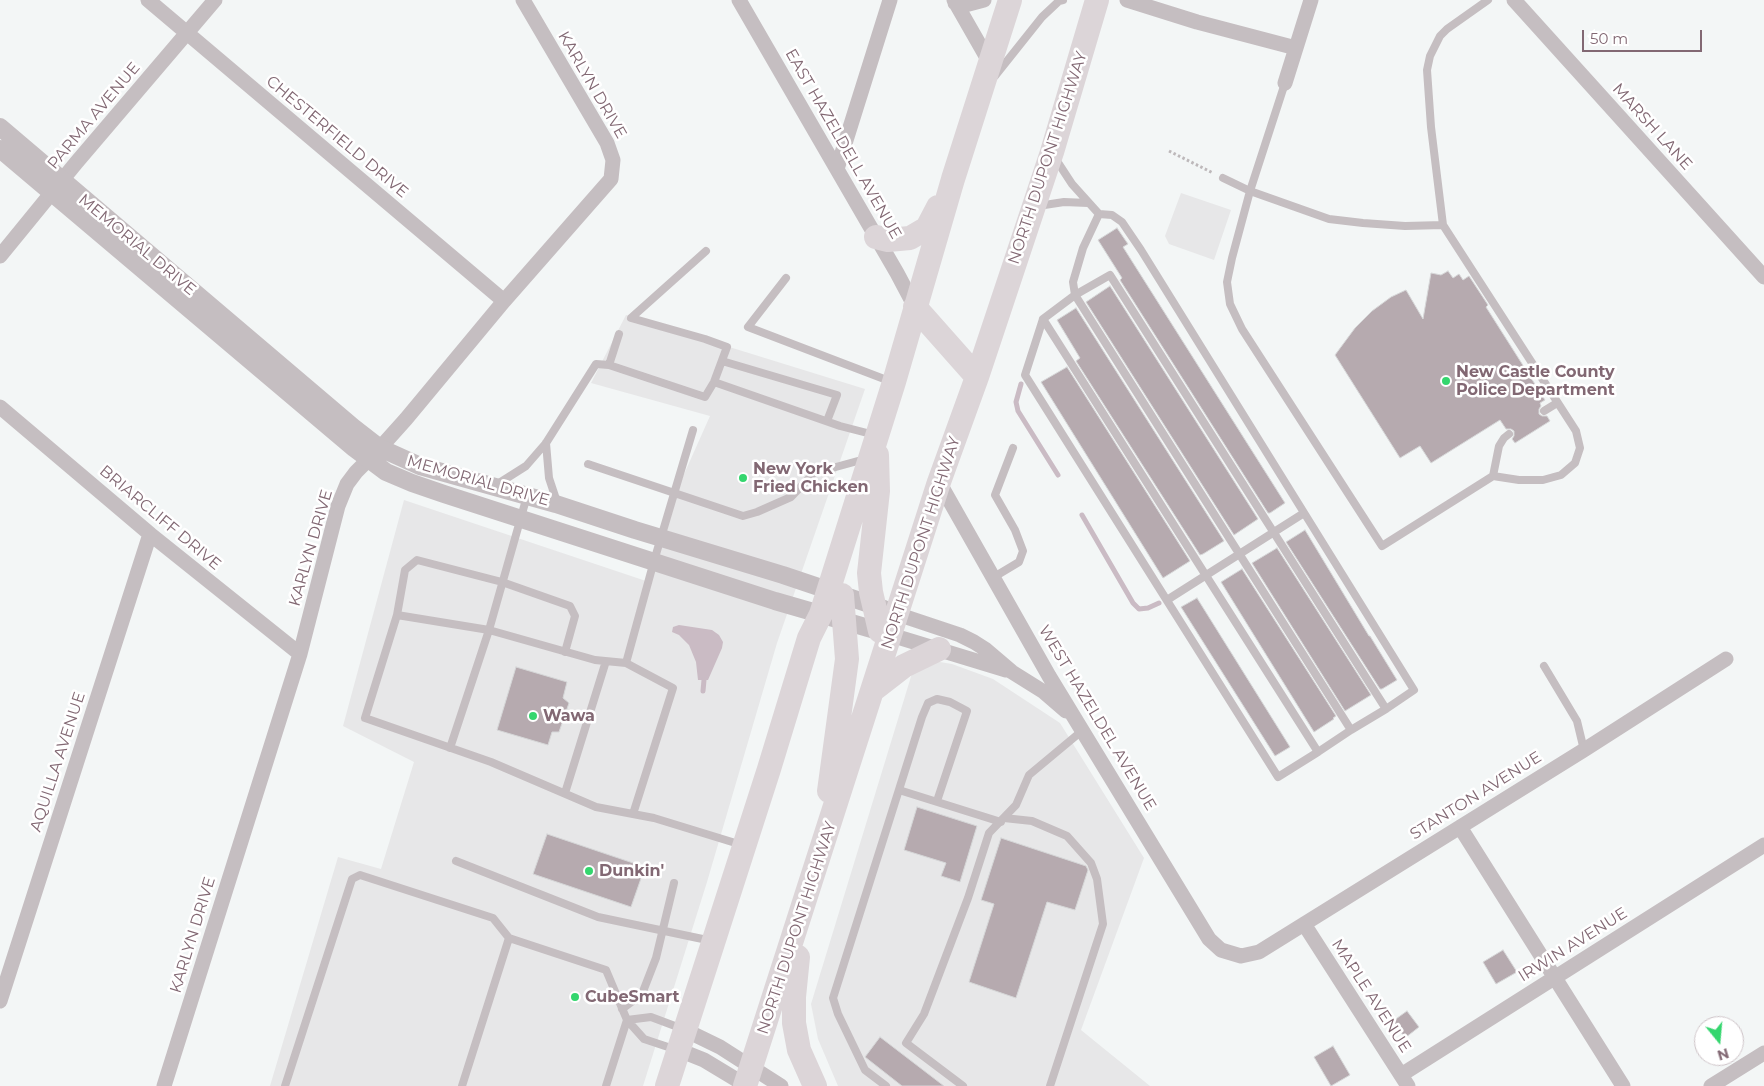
<!DOCTYPE html>
<html>
<head>
<meta charset="utf-8">
<style>
  body { margin:0 }
  #map { position:relative; width:1764px; height:1086px; overflow:hidden; background:#f3f6f6; font-family:Montserrat,sans-serif }
  canvas { display:block }
  .north { position:absolute; left:1694px; top:1016px; width:50px; height:50px; box-sizing:border-box; background:#fff; border:1px solid #cdc3c7; border-radius:50%; rotate:163deg; font-size:14px; font-weight:700; line-height:20px; text-align:center; color:#826873 }
  .north::after { content:''; display:block; margin:auto; width:18px; height:22px; background:#34d66e; clip-path:polygon(50% 0,100% 100%,50% 72%,0 100%) }
  .scale { position:absolute; left:1582px; top:30px; width:120px; height:22px; box-sizing:border-box; border:2px solid #826873; border-top:0; padding-left:6px; font-size:15px; line-height:18px; white-space:nowrap; color:#826873; -webkit-text-stroke:4px #fff; paint-order:stroke }
</style>
</head>
<body>
<div id="map">
<canvas width="1764" height="1086"></canvas>
<div class="north">N</div>
<div class="scale">50 m</div>
</div>
<script>
const ctx = document.querySelector('canvas').getContext('2d');
ctx.lineJoin = 'round';
function fillPath(path, color) { ctx.fillStyle = color; ctx.fill(path, 'evenodd'); }
const toPath = rows => new Path2D(rows.map(r => 'M' + r).join(''));
function trace(path, color, width, dash) { ctx.strokeStyle = color; ctx.lineWidth = width; ctx.lineCap = dash ? 'butt' : 'round'; ctx.setLineDash(dash || []); ctx.stroke(path); }
function label(font, color, halo, rows, align = 'center') {
  ctx.font = font + ' Montserrat,sans-serif'; ctx.lineWidth = 5; ctx.setLineDash([]); ctx.textBaseline = 'middle'; ctx.strokeStyle = halo; ctx.fillStyle = color; for (const [text, x, y, turn = 0] of rows) {
    ctx.save(); ctx.translate(x, y); ctx.rotate((+turn || 0) * Math.PI / 180); ctx.textAlign = isNaN(turn) ? turn : align; if (halo) ctx.strokeText(text, 0, 0); ctx.fillText(text, 0, 0); ctx.restore();
  }
}
const built = toPath([
  [1181,193,1231,210,1214,260,1169,244,1165,236],
  [626,315,865,389,777,643,707,882,643,1086,270,1086,338,857,381,869,414,762,343,726,404,500,646,581,664,519,710,416,591,383],
  [934,661,952,664,993,679,1060,723,1144,858,1081,1030,1150,1086,838,1086,818,1039,811,1004,913,670]
]);
const water = toPath([
  [679,625,712,630,719,635,723,642,722,648,708,680,698,680,696,662,689,645,679,635,672,632,673,627]
]);
const stream = toPath([
  [1021,384,1016,402,1018,411,1058,475],
  [1082,515,1133,603,1139,609,1148,608,1159,603],
  [703,691,704,680]
]);
const building = toPath([
  [1117,228,1128,244,1123,247,1285,503,1270,513,1268,513,1120,280,1122,278,1098,240,1117,228],
  [1448,271,1453,278,1459,274,1463,280,1469,276,1488,305,1486,307,1545,400,1540,403,1541,406,1539,409,1539,414,1542,416,1547,416,1550,421,1515,443,1512,439,1514,436,1514,431,1511,429,1506,429,1500,420,1431,463,1420,446,1400,458,1335,355,1355,328,1372,311,1391,297,1406,290,1423,319,1431,273,1441,275,1448,271],
  [1110,286,1258,519,1234,535,1086,302,1110,286],
  [1076,308,1224,541,1203,554,1200,555,1076,361,1080,358,1057,320,1076,308],
  [1067,367,1190,561,1163,578,1041,382,1067,367],
  [1305,530,1369,636,1370,636,1397,680,1382,689,1380,689,1286,542,1305,530],
  [1277,548,1371,695,1345,711,1252,563,1277,548],
  [1242,569,1336,716,1333,718,1334,719,1314,732,1221,582,1242,569],
  [1197,598,1290,747,1275,756,1181,607,1197,598],
  [516,667,567,682,563,698,569,703,559,732,552,732,548,745,497,730,516,667],
  [917,807,977,826,960,882,941,876,946,863,904,850,917,807],
  [547,834,645,867,631,907,533,874,547,834],
  [1001,838,1086,866,1088,870,1075,910,1047,902,1016,998,969,982,994,904,981,900,1001,838],
  [1503,950,1517,972,1496,984,1483,962,1503,950],
  [1407,1011,1419,1027,1405,1038,1393,1021,1407,1011],
  [880,1037,944,1086,902,1086,865,1057,880,1037],
  [1333,1046,1350,1075,1331,1086,1314,1057,1333,1046]
]);
const path = toPath([
  [1169,151,1213,173]
]);
const service = toPath([
  [995,76,1042,17,1059,1,1063,0],
  [1285,83,1250,191,1232,258,1227,282,1230,304,1242,329,1382,546,1493,476,1519,480,1543,480,1561,475,1575,463,1580,448,1576,431,1443,225,1431,127,1427,70,1430,56,1440,36,1447,29,1488,0],
  [1055,158,1072,184,1099,214,1083,248,1073,282,1075,295,1351,730],
  [1223,178,1250,191,1329,219,1363,223,1405,226,1443,225],
  [1038,206,1064,202,1088,203],
  [1099,214,1112,215,1122,222,1141,250,1414,690,1386,709,1351,730,1318,752,1278,777,1025,375,1043,319,1075,295,1110,275,1386,709],
  [786,278,748,327,892,382],
  [1043,319,1318,752],
  [722,361,837,395,827,421],
  [609,365,619,334],
  [714,382,840,426,875,435],
  [1544,411,1557,403],
  [546,443,549,478,557,502],
  [588,464,743,516,757,512,791,497,814,473,865,459],
  [1493,476,1499,446,1504,438,1509,434],
  [496,485,526,466,546,443,596,364,609,365,705,397,714,382,727,347,705,339,631,318,706,251],
  [527,496,489,630,397,615,365,718,491,762,596,807,654,818,742,845],
  [994,577,1019,562,1023,551,1015,530,995,495,1013,448],
  [1167,600,1304,513],
  [397,615,405,570,417,560,502,582,570,606,575,616,565,652],
  [1544,666,1577,721,1584,750],
  [450,748,489,630,595,660,626,663],
  [899,790,1001,822],
  [565,793,606,661],
  [633,814,673,688,626,663,654,561,693,430],
  [1004,818,1032,821,1067,836,1091,863,1097,879,1103,924,1050,1086],
  [456,861,598,917,712,941],
  [622,1009,642,994,656,958,674,883],
  [627,1020,651,1017,683,1029],
  [285,1086,352,879,360,875,493,918,509,938,606,970,627,1020,644,1039,677,1050],
  [462,1086,509,938],
  [606,1086,627,1020],
  [886,1086,865,1070,838,1014,833,998,922,717,928,703,937,699,950,702,967,711,937,801],
  [963,1086,906,1043,924,1014,968,898,989,833,1016,805,1029,775,1083,730]
]);
const minor = toPath([
  [148,0,504,301],
  [739,0,897,273,915,307],
  [954,0,990,63],
  [1127,0,1197,22,1296,48],
  [1514,0,1764,277],
  [955,3,969,4,984,0],
  [1285,83,1311,0],
  [837,169,890,0],
  [0,256,76,163,215,0],
  [0,407,150,534,300,654],
  [939,482,1049,676,1209,939,1221,950,1241,956,1259,952,1584,750,1726,659],
  [897,614,960,635,974,642,985,649,1012,672,1044,692,1066,711],
  [891,635,1006,670],
  [1460,827,1623,1086],
  [1304,924,1408,1086],
  [0,1001,150,534],
  [685,1030,720,1047,781,1086],
  [679,1050,704,1060,747,1086],
  [1401,1075,1764,845],
  [164,1086,300,654,338,506,347,484,356,472,380,448,406,419,504,301,611,179,613,160,607,143,523,0],
  [1711,1086,1764,1053]
]);
const tertiary = toPath([
  [0,127,353,427,380,448,420,466,556,504,635,530,783,575,884,609],
  [0,149,354,448,386,472,412,483,444,494,775,601,889,634]
]);
const trunk = toPath([
  [876,237,888,240,910,238,927,228,938,207],
  [915,307,977,377],
  [877,455,878,491,869,573,871,592,880,631],
  [873,690,904,666,939,649],
  [829,791,847,659,842,595],
  [798,957,794,997,794,1023,799,1050,815,1086],
  [667,1086,769,769,809,638,821,614,894,382,953,179,1010,0],
  [745,1086,939,482,977,377,1052,152,1097,0]
]);
const markers = [
  [1446,381,5,"#34d66e"],
  [743,478,5,"#34d66e"],
  [533,716,5,"#34d66e"],
  [589,871,5,"#34d66e"],
  [575,997,5,"#34d66e"]
];
const streetNames = [
  ["KARLYN DRIVE",592,85,60],
  ["PARMA AVENUE",94,116,-50],
  ["MARSH LANE",1652,127,48],
  ["CHESTERFIELD DRIVE",337,137,40],
  ["EAST HAZELDELL AVENUE",843,144,60],
  ["NORTH DUPONT HIGHWAY",1048,158,-72],
  ["MEMORIAL DRIVE",137,245,40],
  ["MEMORIAL DRIVE",478,481,16],
  ["BRIARCLIFF DRIVE",160,518,40],
  ["NORTH DUPONT HIGHWAY",921,543,-72],
  ["KARLYN DRIVE",311,548,-74],
  ["WEST HAZELDEL AVENUE",1097,718,59],
  ["AQUILLA AVENUE",58,762,-72],
  ["STANTON AVENUE",1476,796,-32],
  ["NORTH DUPONT HIGHWAY",797,928,-72],
  ["KARLYN DRIVE",193,935,-73],
  ["IRWIN AVENUE",1573,945,-32],
  ["MAPLE AVENUE",1371,996,57]
];
const poiNames = [
  ["New Castle County",1456,372],
  ["Police Department",1456,390],
  ["New York",753,469],
  ["Fried Chicken",753,487],
  ["Wawa",543,716],
  ["Dunkin'",599,871],
  ["CubeSmart",585,997]
];
fillPath(built, '#e7e7e8');
fillPath(water, '#cabbc4');
trace(stream, '#cabbc4', 5);
fillPath(building, '#b6aaaf');
trace(building, '#d6d7d8', 1);
trace(path, '#bdb8ba', 3, [2.5, 2.5]);
trace(service, '#c5bec1', 8);
trace(minor, '#c5bec1', 15);
trace(tertiary, '#c5bec1', 18);
trace(trunk, '#dcd5d8', 24);
for (const [x, y, r, color] of markers) { const dot = new Path2D(); dot.arc(x, y, r, 0, 2 * Math.PI); ctx.fillStyle = color; ctx.fill(dot); trace(dot, '#fff', 2); }
label('16px', '#826873', '#fff', streetNames);
label('bold 16px', '#826873', '#fff', poiNames, 'left');
</script>
</body>
</html>
